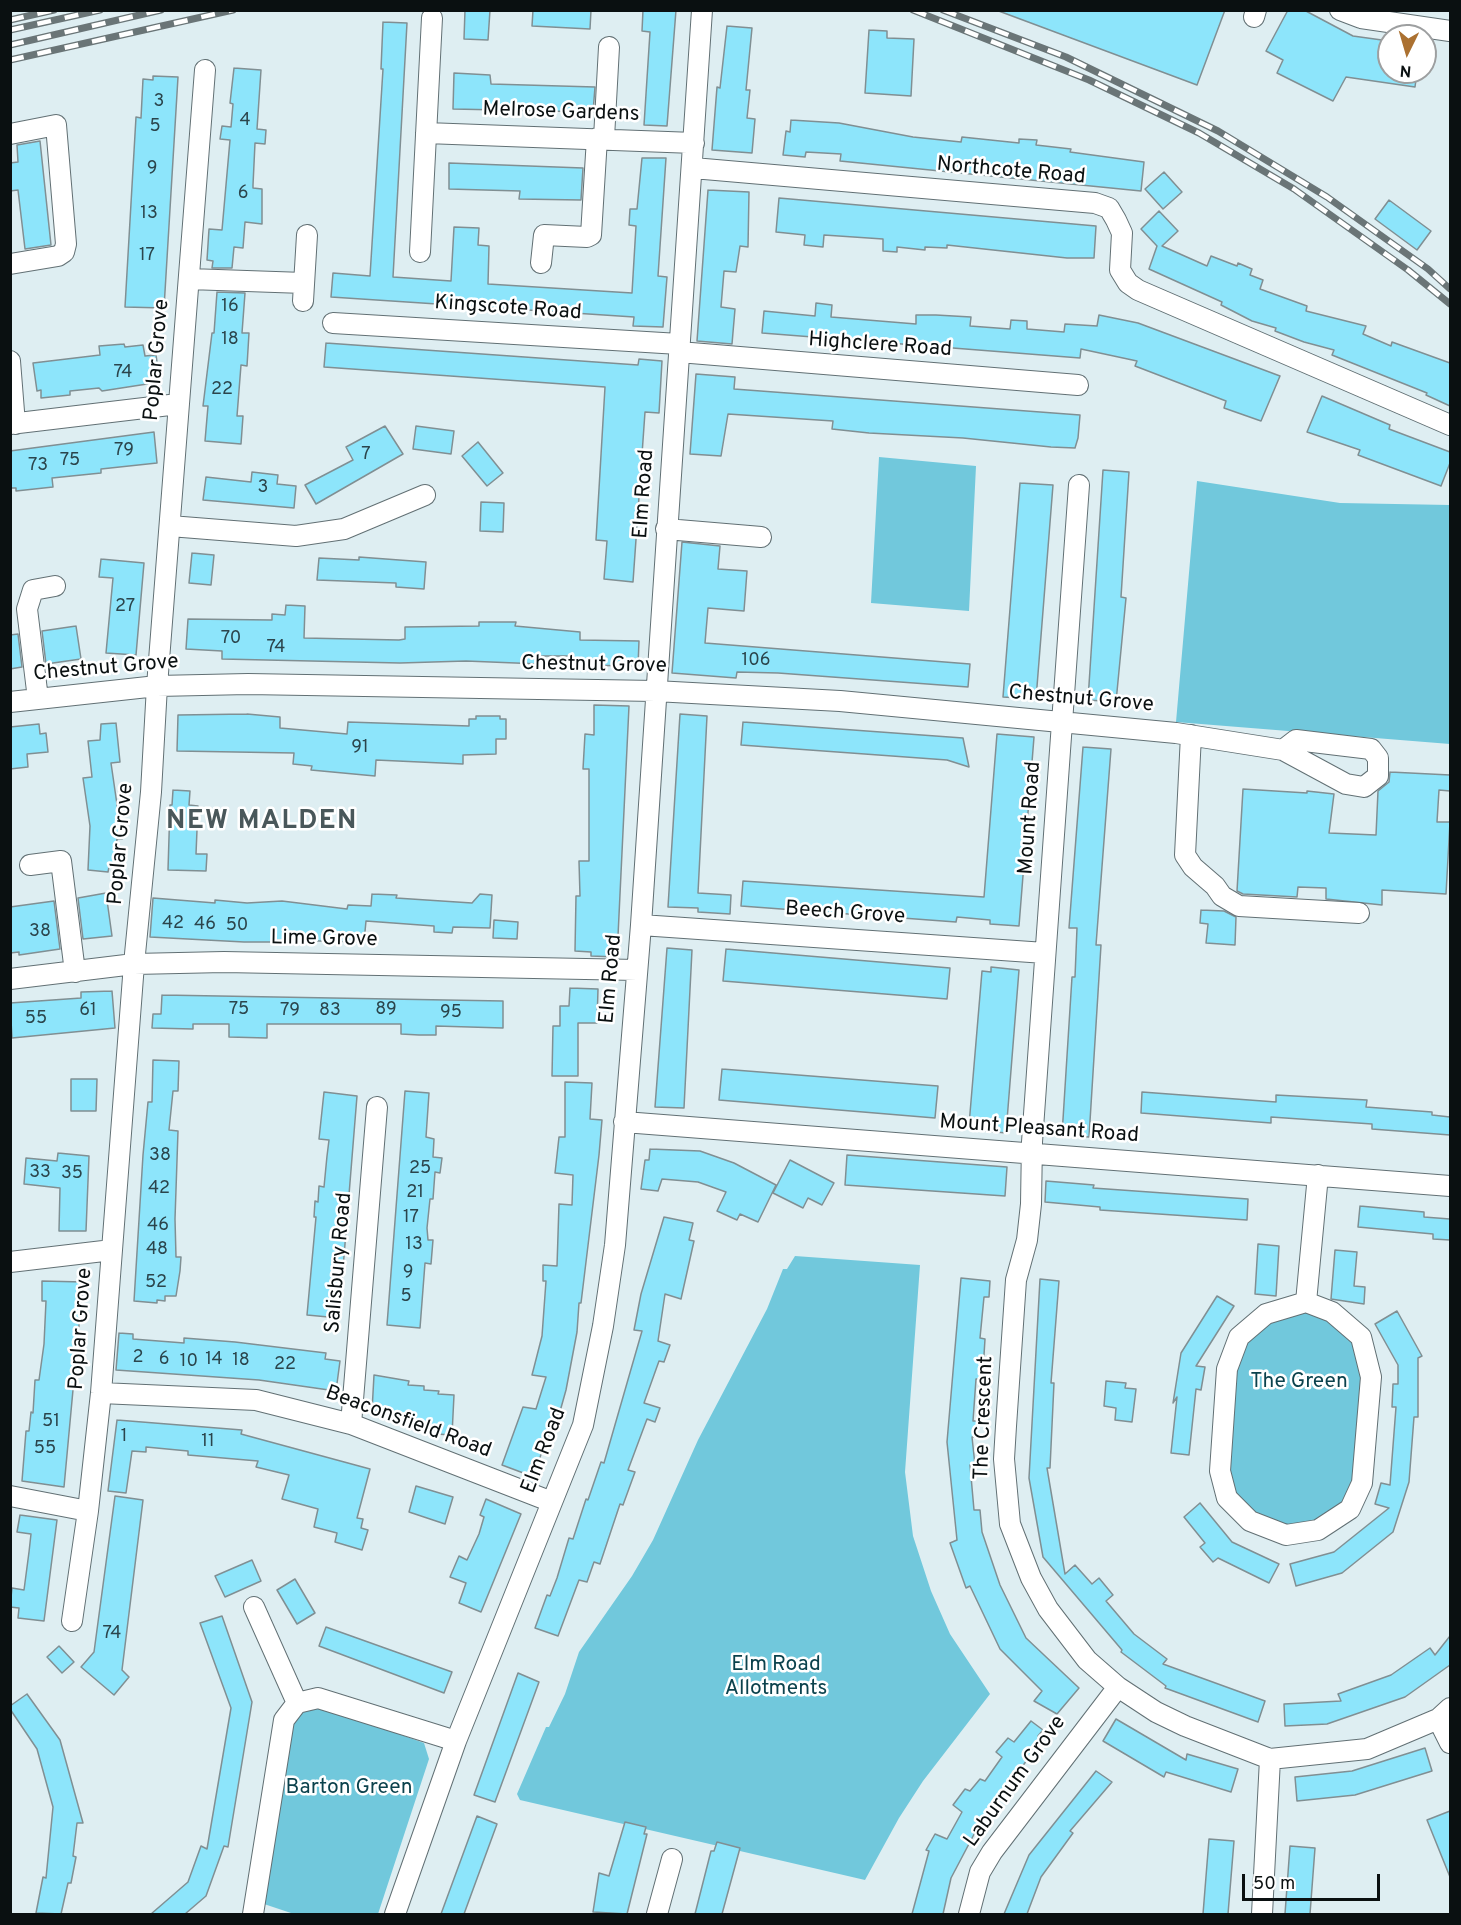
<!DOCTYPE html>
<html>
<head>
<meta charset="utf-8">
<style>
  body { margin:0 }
  #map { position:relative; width:1461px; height:1925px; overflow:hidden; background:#deeef2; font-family:Overpass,sans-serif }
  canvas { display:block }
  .frame { position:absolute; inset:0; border:12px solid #0a1011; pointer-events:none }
  .north { position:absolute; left:1377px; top:24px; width:60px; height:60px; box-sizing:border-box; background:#fff; border:2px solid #9d9fa0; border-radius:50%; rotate:185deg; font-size:16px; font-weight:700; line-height:24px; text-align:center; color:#0a1011 }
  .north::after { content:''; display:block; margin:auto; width:21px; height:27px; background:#ab7131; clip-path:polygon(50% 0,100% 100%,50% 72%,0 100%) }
  .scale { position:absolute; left:1242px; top:1874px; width:138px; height:27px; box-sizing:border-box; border:3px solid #0a1011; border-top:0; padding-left:8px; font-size:18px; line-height:21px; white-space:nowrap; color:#0a1011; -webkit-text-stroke:4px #fff; paint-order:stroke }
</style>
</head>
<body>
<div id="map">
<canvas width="1461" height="1925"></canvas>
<div class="frame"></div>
<div class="north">N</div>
<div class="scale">50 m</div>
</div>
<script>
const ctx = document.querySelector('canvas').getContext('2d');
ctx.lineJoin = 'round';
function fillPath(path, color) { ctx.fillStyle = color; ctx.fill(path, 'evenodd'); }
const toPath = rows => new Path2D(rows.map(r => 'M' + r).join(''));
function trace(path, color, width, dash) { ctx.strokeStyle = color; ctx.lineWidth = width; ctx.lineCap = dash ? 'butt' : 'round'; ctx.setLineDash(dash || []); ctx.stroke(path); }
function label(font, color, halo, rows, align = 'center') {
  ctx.font = font + ' Overpass,sans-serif'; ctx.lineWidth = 5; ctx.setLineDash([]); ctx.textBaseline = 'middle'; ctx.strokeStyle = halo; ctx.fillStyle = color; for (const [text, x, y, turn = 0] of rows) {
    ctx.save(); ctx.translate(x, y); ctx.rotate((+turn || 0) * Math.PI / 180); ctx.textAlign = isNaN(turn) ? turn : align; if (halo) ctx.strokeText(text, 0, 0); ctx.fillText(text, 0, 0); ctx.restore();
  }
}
const green = toPath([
  [879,457,976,466,969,611,871,603],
  [1197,481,1340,503,1450,505,1450,744,1176,722],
  [795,1256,920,1265,905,1472,913,1536,931,1591,950,1634,990,1694,923,1781,899,1818,865,1880,520,1800,517,1794,546,1727,549,1727,565,1694,579,1652,632,1576,653,1540,698,1440,767,1309,783,1269,787,1269],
  [1306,1302,1361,1337,1371,1377,1350,1509,1286,1535,1227,1498,1239,1337],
  [318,1705,424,1743,429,1759,378,1914,294,1914,264,1904,291,1727,300,1709]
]);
const building = toPath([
  [465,10,490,10,488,40,464,39,465,10],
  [533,10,591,10,590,29,532,26,533,10],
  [643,10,676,10,667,126,644,125,650,32,642,31,643,10],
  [996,10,1225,10,1197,85,996,10],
  [1288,10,1304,10,1353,36,1389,41,1389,72,1417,72,1415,87,1346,77,1333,101,1277,73,1283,60,1266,51,1288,10],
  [383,22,407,23,393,277,451,281,454,227,479,228,478,245,489,246,488,284,632,293,636,226,629,225,630,209,637,209,642,158,666,158,658,276,667,277,663,327,633,326,634,317,331,297,333,273,370,276,383,69,381,69,383,22],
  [727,26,752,28,746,90,750,90,747,118,755,119,752,153,712,150,717,87,720,88,727,26],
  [869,30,887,31,887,38,914,39,911,96,865,93,869,30],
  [234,68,261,70,257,129,266,130,265,144,255,143,253,185,253,188,262,189,262,224,245,222,243,248,234,247,232,268,212,268,213,261,207,260,209,229,222,230,230,140,220,139,222,126,231,127,233,104,230,103,234,68],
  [454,73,490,75,491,84,595,87,593,112,453,109,454,73],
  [153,76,178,77,164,308,125,307,136,117,141,118,143,79,153,80,153,76],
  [791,120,839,123,913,137,961,142,962,137,1019,143,1019,139,1037,140,1036,145,1071,149,1070,152,1144,162,1141,191,840,161,841,154,806,152,805,157,783,155,786,131,790,132,791,120],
  [40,141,51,245,25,249,18,190,10,191,10,163,18,162,17,145,40,141],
  [449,163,583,168,581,200,519,199,520,191,449,189,449,163],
  [1164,172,1182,192,1163,209,1145,189,1164,172],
  [708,190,749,192,748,247,740,246,736,272,724,271,721,307,735,309,732,344,697,341,708,190],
  [779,198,1096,226,1094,258,1067,258,947,245,947,248,925,247,925,250,897,247,897,252,883,251,883,239,824,235,823,247,804,245,805,235,776,232,779,198],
  [1389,200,1431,231,1417,250,1375,219,1389,200],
  [1159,211,1178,231,1162,246,1207,266,1211,256,1237,266,1238,263,1252,269,1250,275,1263,280,1260,289,1307,306,1306,311,1366,326,1363,334,1391,346,1392,342,1450,363,1450,406,1426,395,1427,393,1332,355,1334,350,1304,342,1275,331,1276,328,1252,321,1221,305,1222,302,1149,269,1157,246,1141,229,1159,211],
  [217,292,245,293,242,333,249,333,247,366,241,365,237,416,243,416,241,444,205,441,208,406,203,406,212,333,214,333,217,292],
  [816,303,832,305,831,317,916,324,916,315,936,315,971,317,970,326,1010,329,1011,320,1027,321,1027,329,1064,332,1065,324,1097,326,1099,315,1138,323,1280,376,1261,421,1224,408,1226,401,1135,366,1137,361,1081,349,1080,358,762,333,764,311,815,316,816,303],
  [326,343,638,365,639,359,662,361,659,413,645,412,633,582,604,579,607,541,596,540,605,387,324,367,326,343],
  [124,344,125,347,143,345,145,356,156,355,160,382,102,391,99,388,70,391,70,395,41,398,41,390,37,391,33,363,100,355,99,346,124,344],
  [696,374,735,377,734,389,1080,415,1078,438,1075,448,1051,447,963,438,869,433,832,429,833,421,728,414,721,456,690,454,696,374],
  [1322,396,1390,425,1389,429,1450,452,1450,463,1441,486,1358,455,1360,450,1307,432,1322,396],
  [385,426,403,454,316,504,305,485,353,460,346,447,385,426],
  [416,426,454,431,451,454,413,449,416,426],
  [154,432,157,463,101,469,101,473,52,478,53,487,16,491,16,488,10,488,10,451,154,432],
  [478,442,503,473,487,486,462,456,478,442],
  [1103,470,1129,472,1121,597,1126,598,1116,702,1088,700,1103,470],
  [252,472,278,475,277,484,296,486,294,508,203,500,206,477,251,482,252,472],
  [1020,483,1053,485,1036,699,1003,697,1020,483],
  [481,502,504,503,503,532,480,531,481,502],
  [682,542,720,546,718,569,747,571,744,611,708,608,705,643,970,664,968,687,778,673,737,672,736,678,672,673,682,542],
  [192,553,214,555,211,585,189,583,192,553],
  [359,557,426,562,424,589,396,587,396,583,317,580,319,558,359,560,359,557],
  [101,559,144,563,136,655,106,653,113,578,99,577,101,559],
  [286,605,305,606,304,638,399,640,405,639,405,627,479,626,479,622,516,622,515,626,580,632,580,640,639,641,638,666,569,665,569,656,540,656,540,664,466,661,400,663,222,659,222,651,186,649,188,619,272,620,272,614,285,615,286,605],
  [76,626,81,659,46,664,42,631,76,626],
  [18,634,22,667,10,669,10,635,18,634],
  [594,705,629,706,617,957,591,956,591,952,575,951,576,896,580,896,579,861,589,861,589,769,583,769,585,734,594,735,594,705],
  [247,714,280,717,280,728,347,734,348,722,469,726,469,719,476,719,476,716,500,716,500,719,506,719,506,739,496,739,496,754,463,755,463,764,376,760,375,776,311,770,312,766,293,764,294,753,177,751,178,715,247,714],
  [680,714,707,716,698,893,731,895,730,914,698,912,698,908,668,907,680,714],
  [743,722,963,738,969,767,947,760,741,745,743,722],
  [116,723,120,762,111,763,122,839,117,839,114,867,109,867,108,872,88,870,90,826,83,778,92,777,88,741,100,740,101,724,116,723],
  [39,724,40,734,46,733,48,752,27,754,28,767,10,769,10,727,39,724],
  [997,734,1034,737,1019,926,990,924,990,920,957,917,956,922,741,906,743,881,984,897,997,734],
  [1083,747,1111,749,1096,945,1101,945,1089,1137,1062,1135,1072,977,1075,977,1077,928,1069,928,1083,747],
  [1390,772,1450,775,1450,791,1439,790,1437,822,1450,822,1446,894,1382,890,1382,905,1326,899,1326,888,1298,887,1297,897,1243,894,1237,891,1243,789,1307,793,1307,791,1334,794,1329,833,1376,835,1378,791,1389,782,1390,772],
  [173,790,190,791,189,805,198,806,196,854,207,854,206,871,168,870,170,805,172,805,173,790],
  [106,893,112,936,83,939,78,898,106,893],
  [372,894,397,895,396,898,472,903,480,894,492,895,490,928,453,927,452,933,434,932,434,926,366,921,364,942,275,940,275,942,244,942,150,937,153,898,215,903,215,900,247,903,282,901,347,909,348,905,371,906,372,894],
  [54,901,60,949,19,955,19,952,10,953,10,907,54,901],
  [1201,910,1224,911,1236,917,1235,945,1206,943,1208,924,1200,923,1201,910],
  [494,920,518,922,517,939,493,938,494,920],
  [667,948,692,950,684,1108,655,1107,667,948],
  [726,949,950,968,947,999,723,981,726,949],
  [991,967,1019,970,1006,1133,977,1130,977,1126,969,1125,982,971,991,972,991,967],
  [570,988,598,989,597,1023,578,1023,578,1076,552,1076,553,1026,560,1026,560,1006,569,1006,570,988],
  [112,991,115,1028,12,1038,10,1003,81,998,81,992,112,991],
  [162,995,503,1001,503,1028,436,1026,436,1035,419,1035,401,1034,401,1024,267,1024,267,1038,229,1037,229,1024,193,1024,193,1029,152,1028,153,1014,161,1014,162,995],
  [153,1060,179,1061,178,1091,173,1091,169,1130,178,1131,175,1219,176,1257,181,1257,180,1271,176,1296,165,1296,165,1301,157,1300,157,1303,134,1301,143,1155,148,1102,152,1102,153,1060],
  [722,1069,938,1086,935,1118,719,1100,722,1069],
  [71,1079,97,1079,96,1111,71,1111,71,1079],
  [565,1082,592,1083,590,1119,602,1120,599,1155,581,1303,579,1303,577,1332,566,1390,559,1415,556,1414,548,1438,546,1438,534,1477,502,1465,523,1407,536,1409,546,1377,532,1375,542,1336,546,1281,543,1281,543,1265,557,1266,559,1204,572,1205,573,1175,555,1173,559,1137,565,1137,565,1082],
  [405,1091,429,1093,426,1137,434,1139,433,1157,442,1158,440,1173,435,1172,433,1199,430,1199,427,1228,428,1240,433,1240,431,1264,425,1263,420,1328,387,1325,405,1091],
  [324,1092,357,1096,339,1318,307,1315,316,1217,314,1217,315,1201,318,1202,319,1186,324,1187,327,1156,329,1140,319,1139,324,1092],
  [1142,1092,1276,1102,1276,1095,1367,1100,1366,1107,1432,1112,1432,1115,1450,1117,1450,1135,1372,1129,1372,1124,1271,1117,1271,1123,1141,1113,1142,1092],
  [650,1149,700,1151,734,1163,776,1185,758,1222,740,1214,737,1220,717,1211,726,1192,698,1182,662,1179,658,1191,641,1189,645,1160,649,1160,650,1149],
  [58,1153,89,1156,86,1231,59,1231,60,1188,24,1184,26,1158,57,1161,58,1153],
  [847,1155,1007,1167,1005,1196,845,1185,847,1155],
  [790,1160,834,1183,822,1205,808,1198,803,1208,773,1193,790,1160],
  [1046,1181,1094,1185,1093,1188,1248,1199,1247,1220,1100,1210,1100,1207,1045,1202,1046,1181],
  [1360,1206,1424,1212,1424,1217,1450,1219,1450,1240,1433,1239,1433,1234,1358,1227,1360,1206],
  [664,1217,693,1223,689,1240,694,1241,681,1299,665,1294,658,1341,670,1345,664,1362,659,1361,644,1403,660,1408,655,1422,647,1419,628,1470,635,1472,623,1505,620,1504,600,1564,594,1562,587,1582,579,1580,558,1636,535,1628,547,1595,550,1596,557,1578,569,1538,573,1539,586,1499,588,1500,601,1462,604,1463,642,1331,634,1330,641,1294,664,1217],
  [1258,1244,1279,1246,1276,1296,1255,1294,1258,1244],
  [1335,1250,1357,1252,1354,1286,1365,1287,1364,1304,1331,1299,1335,1250],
  [961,1278,990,1281,989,1297,984,1297,980,1338,985,1339,984,1355,981,1379,976,1379,973,1421,978,1421,976,1437,972,1437,975,1465,970,1465,974,1510,980,1510,982,1532,1000,1585,1026,1638,1079,1688,1057,1714,1034,1701,1042,1691,1000,1649,970,1586,966,1588,950,1543,957,1540,947,1442,961,1278],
  [1040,1279,1059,1281,1051,1383,1054,1383,1050,1468,1047,1468,1065,1574,1075,1565,1092,1584,1099,1578,1113,1595,1106,1601,1134,1634,1167,1659,1163,1664,1265,1701,1258,1722,1165,1688,1166,1686,1121,1652,1122,1650,1043,1557,1029,1478,1040,1279],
  [42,1281,83,1282,64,1487,22,1481,26,1431,29,1431,31,1412,33,1413,35,1380,39,1380,44,1344,46,1301,42,1301,42,1281],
  [1217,1296,1234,1306,1196,1366,1205,1367,1201,1390,1196,1389,1189,1455,1171,1453,1177,1397,1173,1403,1181,1353,1217,1296],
  [1397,1311,1422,1356,1418,1358,1418,1417,1414,1417,1409,1482,1393,1532,1342,1573,1296,1586,1290,1564,1334,1552,1389,1508,1375,1504,1381,1483,1390,1485,1396,1407,1392,1407,1393,1384,1398,1384,1398,1365,1375,1324,1397,1311],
  [119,1333,133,1334,133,1339,184,1343,184,1338,235,1342,326,1353,325,1359,340,1361,336,1391,259,1380,116,1370,119,1333],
  [374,1375,409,1381,408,1385,424,1386,424,1390,439,1391,438,1394,454,1395,452,1435,436,1434,436,1430,406,1423,406,1418,388,1417,388,1412,372,1411,374,1375],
  [1106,1381,1126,1383,1125,1388,1136,1389,1132,1422,1115,1420,1116,1408,1104,1406,1106,1381],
  [117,1420,242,1430,241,1434,370,1469,357,1518,363,1519,361,1528,368,1530,362,1550,335,1542,337,1533,314,1527,318,1509,282,1499,289,1475,256,1467,258,1461,188,1455,188,1451,146,1447,146,1452,132,1451,126,1493,108,1491,117,1420],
  [416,1486,453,1497,445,1524,409,1512,416,1486],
  [115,1496,143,1500,122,1670,129,1677,114,1695,81,1667,94,1652,115,1496],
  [486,1499,521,1514,481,1612,459,1603,466,1583,450,1577,459,1556,467,1560,479,1534,484,1517,480,1515,486,1499],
  [1200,1503,1232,1542,1279,1564,1269,1583,1218,1558,1213,1562,1200,1547,1205,1543,1184,1517,1200,1503],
  [20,1515,57,1520,44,1621,18,1618,19,1608,10,1607,12,1588,24,1590,29,1552,31,1534,17,1532,20,1515],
  [252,1560,261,1581,225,1597,215,1576,252,1560],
  [295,1579,315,1613,297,1624,277,1590,295,1579],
  [222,1616,252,1702,228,1847,224,1846,206,1896,185,1914,151,1914,188,1882,201,1846,207,1849,231,1708,200,1623,222,1616],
  [326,1627,452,1672,444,1693,319,1646,326,1627],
  [1450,1636,1450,1665,1405,1697,1327,1724,1285,1726,1284,1704,1341,1701,1338,1694,1391,1675,1430,1648,1435,1655,1450,1636],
  [59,1646,74,1662,62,1673,47,1657,59,1646],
  [518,1673,539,1682,495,1802,474,1795,518,1673],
  [27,1694,60,1740,83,1823,77,1823,73,1856,76,1857,71,1883,68,1883,61,1914,36,1913,43,1877,46,1878,53,1807,37,1749,10,1709,10,1706,27,1694],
  [1116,1719,1186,1760,1187,1754,1238,1769,1231,1792,1166,1772,1164,1777,1103,1741,1116,1719],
  [1031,1721,1043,1730,1038,1736,1042,1740,980,1823,951,1878,943,1914,912,1914,929,1851,926,1850,935,1834,947,1839,962,1812,953,1805,965,1789,970,1791,980,1779,985,1781,1002,1757,996,1752,1008,1738,1014,1742,1031,1721],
  [1425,1748,1432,1771,1355,1795,1297,1801,1295,1777,1352,1771,1425,1748],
  [1096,1771,1112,1782,1070,1831,1073,1833,1041,1877,1027,1914,1004,1914,1029,1855,1096,1771],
  [1450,1811,1450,1877,1427,1820,1450,1811],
  [477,1816,497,1824,464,1914,441,1914,477,1816],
  [625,1822,646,1827,644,1834,647,1834,627,1914,593,1912,599,1873,609,1876,625,1822],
  [1209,1839,1234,1841,1228,1914,1203,1914,1209,1839],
  [717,1842,740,1848,722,1914,695,1914,711,1851,714,1851,717,1842],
  [1290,1846,1315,1848,1310,1914,1285,1914,1290,1846]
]);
const minor = toPath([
  [1340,10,1361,18,1450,31],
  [1254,17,1256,10],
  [426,133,694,143],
  [10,134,56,125,66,244,64,252,58,256,10,264],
  [604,138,609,47],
  [693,168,1095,203,1109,208,1116,220,1122,233,1120,270,1128,283,1138,290,1450,425],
  [420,252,432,18],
  [541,263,544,235,587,237,591,235,597,138],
  [189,279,304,283],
  [303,301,307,235],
  [333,323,679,344],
  [679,352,1078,385],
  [10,361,15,424],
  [10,424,178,404],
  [1079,485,1032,1142,1031,1204,1027,1240,1016,1280,1006,1426,1004,1459,1010,1524,1031,1578,1048,1609,1087,1660,1118,1687,1156,1712,1185,1726,1270,1759,1367,1749,1438,1719,1450,1708],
  [170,526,296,536,344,529,425,495],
  [666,529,761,537],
  [38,699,27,609,33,590,55,586],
  [10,702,157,686,248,684,655,691,840,701,1176,733,1283,750,1346,784,1364,787,1378,776,1378,758,1371,749,1296,740,1283,750],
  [1191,735,1185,855,1193,867,1215,886,1222,896,1239,906,1359,913],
  [30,865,61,861,75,972],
  [641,925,1045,953],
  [10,979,134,964,224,962,637,970],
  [624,1122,1450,1186],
  [10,1262,112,1250],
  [1306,1302,1266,1314,1239,1337,1227,1369,1220,1471,1227,1498,1250,1521,1286,1535,1318,1530,1350,1509,1362,1483,1371,1377,1361,1337,1332,1312,1306,1302,1318,1175],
  [101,1393,256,1400,351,1424,552,1502],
  [351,1424,377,1107],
  [10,1496,88,1511],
  [254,1607,297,1703],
  [72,1621,88,1511,101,1393,134,964,151,792,157,686,205,70],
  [1438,1719,1450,1743],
  [253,1914,284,1720,297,1703,318,1698,456,1741],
  [395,1914,456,1741,583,1425,603,1326,615,1245,641,925,702,10],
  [657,1914,672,1859],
  [969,1914,980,1872,992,1852,1118,1687],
  [1262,1914,1270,1759]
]);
const rail = toPath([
  [913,10,1089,80,1199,133,1294,189,1408,270,1450,304],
  [943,10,1066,57,1218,131,1327,197,1428,269,1450,289],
  [10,20,54,10],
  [10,30,100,10],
  [10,45,161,10],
  [10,60,233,10]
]);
const numberNames = [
  ["3",159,102],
  ["4",245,121],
  ["5",155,127],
  ["9",152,169],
  ["6",243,194],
  ["13",149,214],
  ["17",147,256],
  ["16",230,307],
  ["18",230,340],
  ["74",123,373],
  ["22",222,390],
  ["79",124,451],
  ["7",366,455],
  ["75",70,461],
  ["73",38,466],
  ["3",263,488],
  ["27",125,607],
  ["70",231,639],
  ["74",276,648],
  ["106",756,661],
  ["91",360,748],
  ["42",173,924],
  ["46",205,925],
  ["50",237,926],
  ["38",40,932],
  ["75",239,1010],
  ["89",386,1010],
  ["61",88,1011],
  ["79",290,1011],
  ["83",330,1011],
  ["95",451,1013],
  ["55",36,1019],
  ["38",160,1156],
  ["25",420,1169],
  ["33",40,1173],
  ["35",72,1174],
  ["42",159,1189],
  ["21",415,1193],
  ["17",411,1218],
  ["46",158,1226],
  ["13",414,1245],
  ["48",157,1250],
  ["9",408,1273],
  ["52",156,1283],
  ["5",406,1297],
  ["2",138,1358],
  ["6",164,1360],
  ["14",214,1360],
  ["18",241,1361],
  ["10",189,1362],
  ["22",285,1365],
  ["51",51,1422],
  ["1",124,1437],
  ["11",208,1442],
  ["55",45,1449],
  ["74",112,1634]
];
const streetNames = [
  ["Melrose Gardens",561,113,2],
  ["Northcote Road",1011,172,5],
  ["Kingscote Road",508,309,4],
  ["Highclere Road",880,346,4],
  ["Poplar Grove",158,360,-85],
  ["Elm Road",645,494,-86],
  ["Chestnut Grove",594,666,1],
  ["Chestnut Grove",106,669,-5],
  ["Chestnut Grove",1081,700,5],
  ["Mount Road",1031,818,-86],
  ["Poplar Grove",122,844,-85],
  ["Beech Grove",845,914,4],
  ["Lime Grove",324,940,1],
  ["Elm Road",612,979,-85],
  ["Mount Pleasant Road",1039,1130,4],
  ["Salisbury Road",340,1263,-85],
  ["Poplar Grove",82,1329,-86],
  ["The Crescent",985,1418,-88],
  ["Beaconsfield Road",408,1423,20],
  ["Elm Road",545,1451,-69],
  ["Laburnum Grove",1016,1782,-54]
];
const parkNames = [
  ["The Green",1299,1383],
  ["Elm Road",776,1666],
  ["Allotments",776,1690],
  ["Barton Green",349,1789]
];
const districtNames = [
  ["NEW MALDEN",262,823]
];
fillPath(green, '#71c8dc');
fillPath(building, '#8de5fb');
trace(building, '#808f93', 1.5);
trace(minor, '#627074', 22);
trace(minor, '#fff', 20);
trace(rail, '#6a7577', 7);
trace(rail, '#fff', 4.5, [14]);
label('18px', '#2b454c', null, numberNames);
label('21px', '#0a1011', '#fff', streetNames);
label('21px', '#0b424d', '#fff', parkNames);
ctx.letterSpacing = '1.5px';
label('bold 27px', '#49575a', '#fff', districtNames);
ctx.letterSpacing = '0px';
</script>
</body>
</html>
